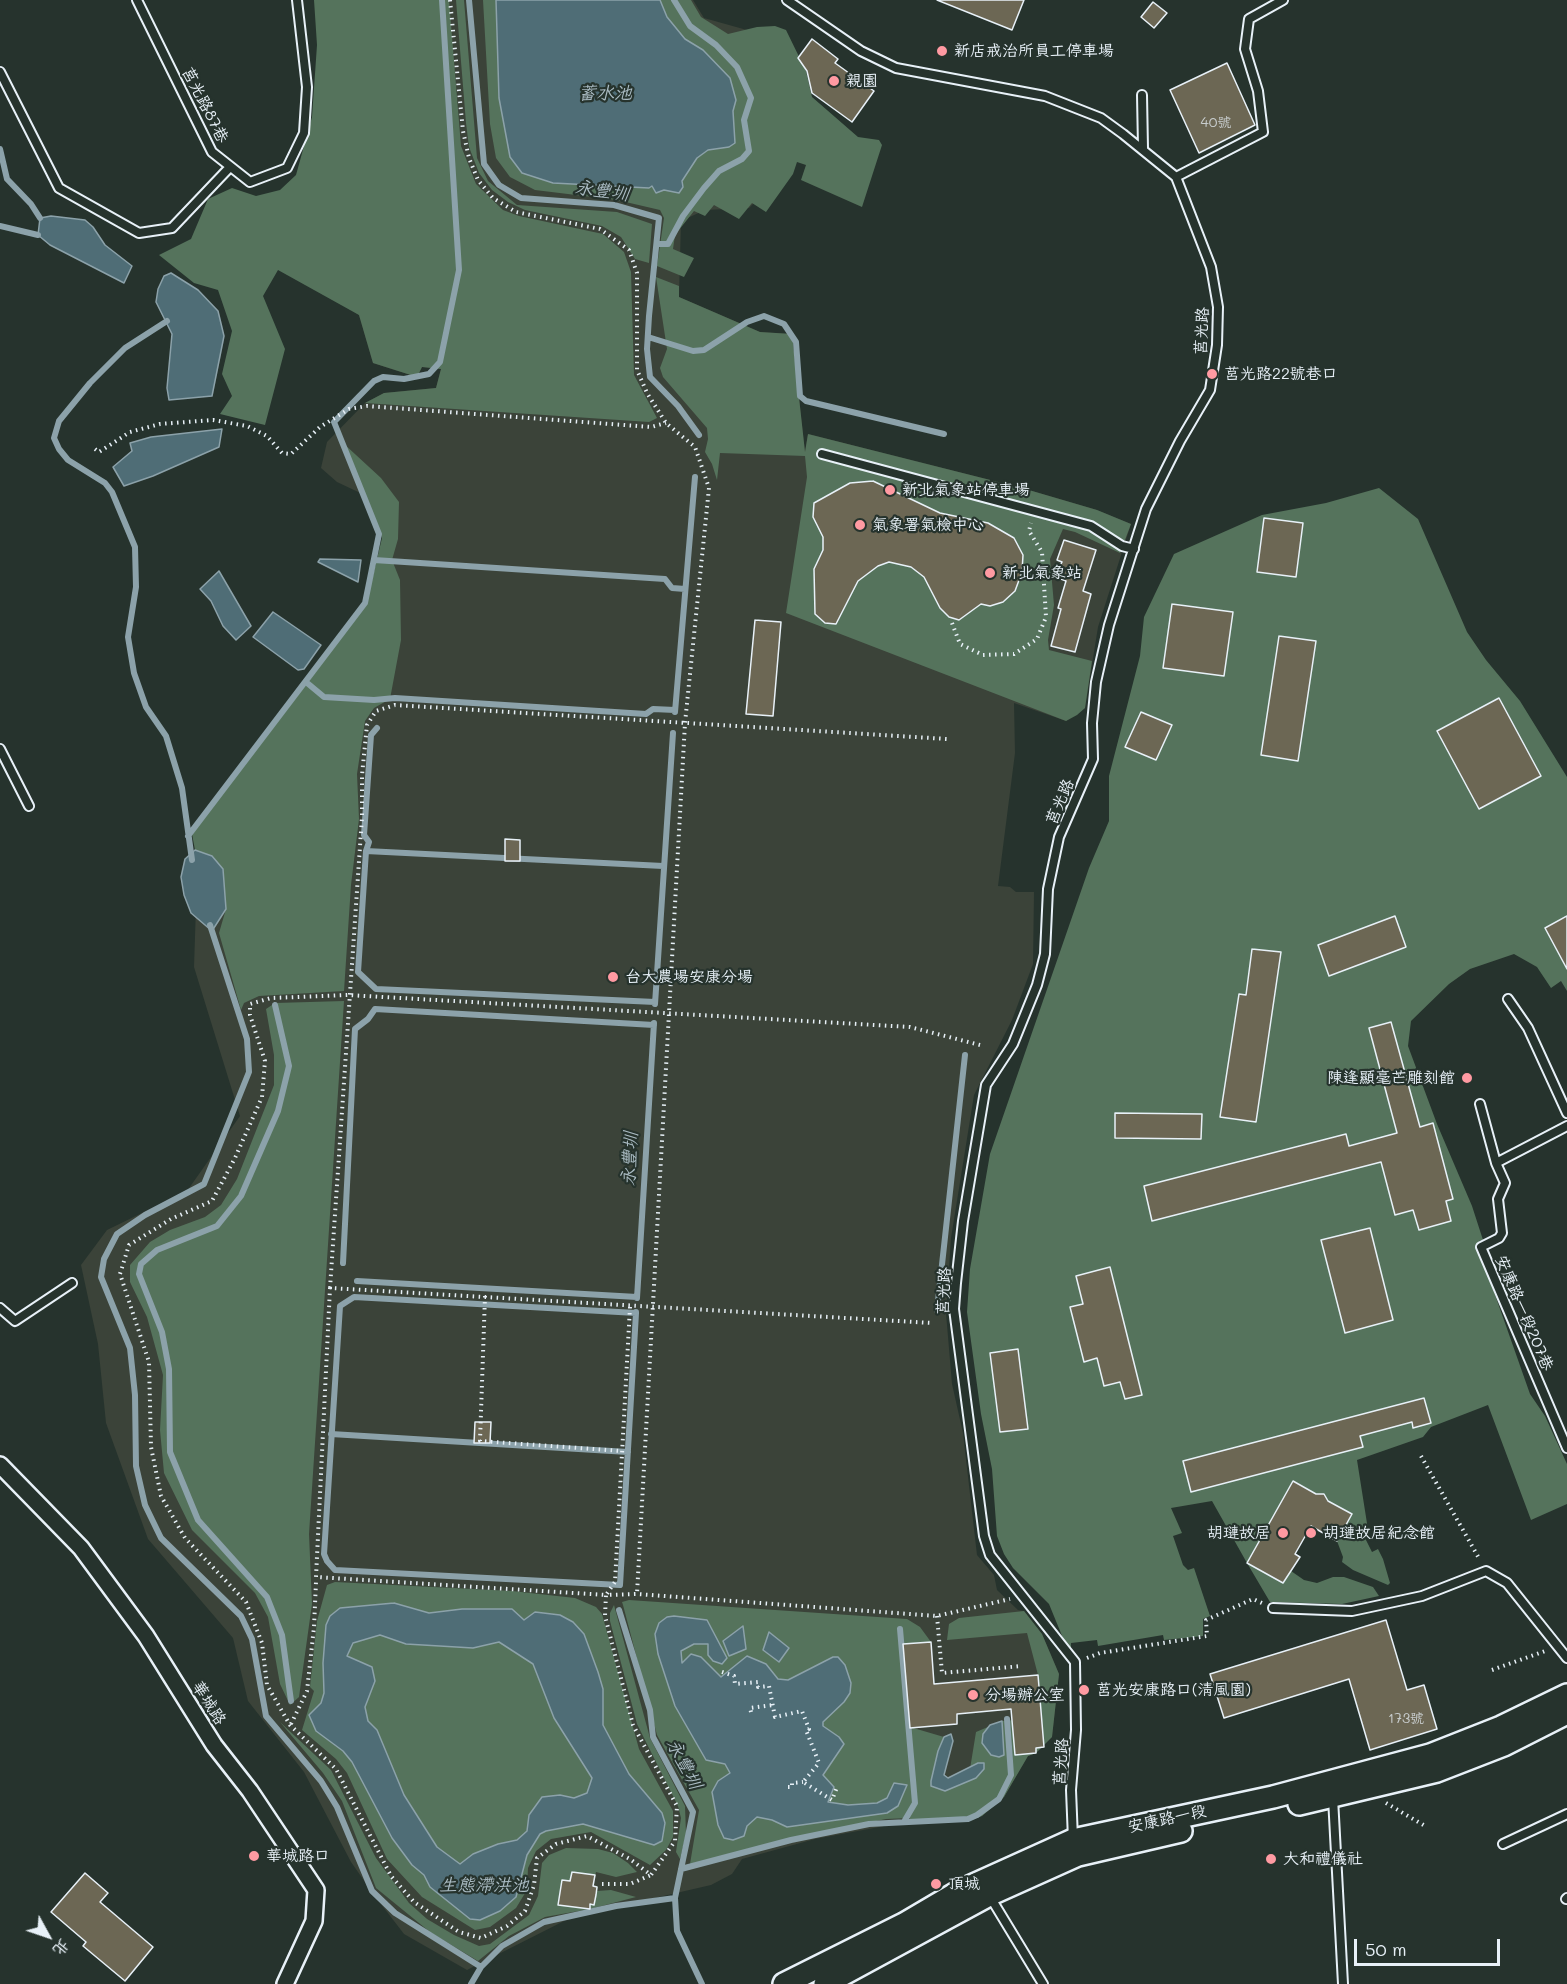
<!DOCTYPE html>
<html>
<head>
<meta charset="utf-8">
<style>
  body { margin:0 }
  #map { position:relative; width:1567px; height:1984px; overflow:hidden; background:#26332d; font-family:Mali,"LXGW WenKai TC",sans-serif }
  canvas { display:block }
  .north { position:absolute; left:18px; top:1906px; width:60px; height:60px; -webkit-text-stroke:4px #26332d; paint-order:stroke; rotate:130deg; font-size:16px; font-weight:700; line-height:24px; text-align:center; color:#e8f1f8 }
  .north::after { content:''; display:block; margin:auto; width:21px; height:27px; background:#e8f1f8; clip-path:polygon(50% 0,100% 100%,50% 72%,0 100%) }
  .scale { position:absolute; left:1354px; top:1939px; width:146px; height:27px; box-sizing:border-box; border:3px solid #e8f1f8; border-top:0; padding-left:8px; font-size:18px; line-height:21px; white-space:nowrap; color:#e8f1f8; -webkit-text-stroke:4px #26332d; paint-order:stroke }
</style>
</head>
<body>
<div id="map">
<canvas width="1567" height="1984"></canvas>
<div class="north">北</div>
<div class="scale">50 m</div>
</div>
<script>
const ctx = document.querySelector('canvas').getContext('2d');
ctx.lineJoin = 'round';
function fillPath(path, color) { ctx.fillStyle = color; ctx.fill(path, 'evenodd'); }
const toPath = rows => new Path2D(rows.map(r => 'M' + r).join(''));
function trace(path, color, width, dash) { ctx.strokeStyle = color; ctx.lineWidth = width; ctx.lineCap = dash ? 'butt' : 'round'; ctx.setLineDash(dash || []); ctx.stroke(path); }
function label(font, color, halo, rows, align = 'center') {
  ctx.font = font + ' Mali,"LXGW WenKai TC",sans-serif'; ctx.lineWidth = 4.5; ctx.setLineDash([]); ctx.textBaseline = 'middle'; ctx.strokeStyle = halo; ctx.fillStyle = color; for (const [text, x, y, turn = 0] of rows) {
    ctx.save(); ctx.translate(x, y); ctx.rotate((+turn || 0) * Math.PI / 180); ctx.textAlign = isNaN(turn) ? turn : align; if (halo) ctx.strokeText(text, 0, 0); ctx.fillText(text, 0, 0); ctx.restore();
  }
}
const built = toPath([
  [330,0,693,0,704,18,779,39,797,160,749,208,705,210,681,221,679,297,760,332,792,334,805,452,808,434,1022,488,1097,510,1131,524,1098,627,1085,708,1066,721,1014,703,1015,753,998,886,1010,887,1016,892,1034,892,1033,964,1012,1020,974,1095,951,1238,946,1313,952,1384,963,1433,977,1555,994,1575,997,1590,1018,1610,1024,1611,1042,1634,1059,1674,1052,1737,1036,1753,1028,1756,1004,1797,982,1816,968,1821,906,1822,815,1839,742,1859,732,1874,711,1885,572,1917,467,1970,404,1934,374,1895,351,1862,304,1772,248,1701,233,1638,148,1539,106,1423,98,1344,81,1265,107,1230,187,1191,240,1116,194,967,198,845,352,638,396,541,373,499,337,482,321,468,327,442,365,403,384,393,436,388,441,369,422,367,417,377,373,363,359,315,345,306]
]);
const green = toPath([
  [314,0,449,0,461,146,476,184,503,210,519,216,603,234,624,252,631,272,634,375,657,418,649,422,365,403,384,393,436,388,441,369,422,367,417,377,373,363,359,315,278,270,263,296,285,349,265,425,220,414,232,396,222,374,232,331,218,290,194,283,159,255,191,239,208,199,232,188,256,196,280,190,296,175,312,117,317,45],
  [456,0,464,0,477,158,488,181,517,205,617,212,652,224,649,263,635,259,621,237,602,226,525,210,508,202,492,190,479,173,469,147,466,123],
  [483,0,691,0,701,17,728,34,757,27,775,26,786,30,806,71,812,97,858,137,879,140,882,145,862,207,801,180,806,165,797,162,793,174,766,212,752,203,739,219,714,205,705,216,694,211,675,235,673,249,694,258,684,277,657,266,664,218,660,210,617,200,535,190,510,177,496,158,490,124],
  [656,277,679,286,679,297,760,332,792,334,805,452,808,434,1022,488,1097,510,1131,524,1120,553,1075,532,1063,529,1050,559,1054,605,1048,640,1049,650,1092,661,1085,708,1077,715,1066,721,786,613,807,477,805,456,720,453,717,480,712,464,705,452,708,439,707,428,663,377,660,368,667,349],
  [343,443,381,478,399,502,398,539,392,560,400,580,401,640,390,699,374,708,365,721,357,774,359,819,351,885,344,991,259,996,244,1003,241,1010,219,933,226,909,212,856,195,850,192,834,366,605,382,538],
  [1379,488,1418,519,1467,632,1486,660,1520,701,1567,777,1567,991,1561,981,1551,988,1537,967,1514,954,1470,969,1449,984,1411,1021,1408,1046,1437,1124,1472,1206,1483,1240,1479,1241,1493,1289,1530,1394,1545,1416,1567,1464,1567,1504,1531,1520,1488,1405,1431,1427,1423,1437,1357,1460,1369,1536,1365,1538,1372,1552,1378,1549,1383,1559,1390,1583,1388,1585,1353,1570,1342,1562,1343,1557,1337,1541,1352,1514,1328,1501,1324,1494,1316,1494,1294,1481,1247,1563,1283,1583,1291,1571,1304,1580,1317,1583,1333,1577,1344,1577,1373,1587,1379,1596,1342,1604,1270,1602,1247,1563,1212,1501,1171,1508,1182,1533,1173,1536,1183,1565,1188,1570,1194,1568,1210,1616,1203,1619,1203,1636,1164,1640,1163,1635,1098,1646,1097,1640,1071,1643,1071,1648,1067,1648,1049,1604,1013,1568,1004,1554,997,1536,992,1469,981,1414,967,1312,970,1269,990,1154,1089,868,1109,821,1109,776,1140,656,1144,617,1174,554,1262,515,1326,503],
  [344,1001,309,1534,312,1604,299,1697,290,1705,280,1684,268,1617,255,1593,192,1530,164,1473,160,1430,163,1375,147,1317,130,1282,130,1265,150,1242,170,1230,205,1217,221,1205,237,1179,274,1085,274,1055,266,1009,275,1003],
  [335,1582,512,1591,575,1598,596,1607,602,1614,639,1749,673,1811,673,1837,666,1850,650,1865,591,1832,551,1839,536,1851,528,1868,527,1890,516,1908,490,1927,475,1930,422,1897,387,1859,347,1773,336,1759,302,1730,314,1691,310,1687,317,1621,327,1585],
  [629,1600,907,1619,920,1627,931,1642,903,1644,910,1727,944,1737,951,1734,953,1741,944,1774,948,1778,970,1769,976,1732,1002,1721,1041,1718,1038,1675,1027,1633,947,1640,949,1624,959,1618,1024,1611,1042,1634,1059,1674,1052,1737,1036,1753,1028,1756,1004,1797,982,1816,968,1821,910,1822,910,1818,886,1819,812,1834,690,1864,699,1810,657,1735,623,1605,622,1602],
  [614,1605,650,1738,685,1806,686,1834,680,1859,676,1852,681,1818,678,1806,637,1724,610,1621,610,1613],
  [280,1722,331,1770,376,1858,409,1903,427,1919,454,1935,479,1946,490,1944,529,1915,538,1896,542,1863,549,1855,566,1848,598,1849,613,1853,628,1863,637,1872,616,1877,596,1872,593,1886,598,1887,597,1891,611,1890,636,1897,590,1909,545,1917,509,1936,478,1961,430,1932,376,1888,342,1801,323,1773]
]);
const water = toPath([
  [496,0,660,0,667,17,685,39,703,50,730,78,736,100,733,111,735,143,729,147,708,150,697,158,682,181,683,187,679,193,664,190,656,193,652,186,649,188,553,183,522,173,510,157,499,98,496,0],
  [51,216,85,220,93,227,105,245,132,266,124,283,50,245,38,235,40,218,51,216],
  [171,273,198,290,218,311,224,336,212,396,169,400,167,388,172,334,156,302,158,289,164,276,171,273],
  [222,429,219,447,153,476,124,486,113,467,132,451,130,443,151,437,222,429],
  [320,559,361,560,358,582,318,562,320,559],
  [219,571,251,626,236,640,223,626,211,601,200,589,219,571],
  [273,612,321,645,304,669,298,670,253,637,273,612],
  [195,850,212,856,223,869,226,909,212,931,191,913,184,895,181,877,185,859,195,850],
  [394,1603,429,1613,462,1609,512,1609,524,1620,535,1612,560,1615,573,1622,584,1634,598,1672,603,1689,603,1725,629,1774,662,1813,665,1823,662,1841,654,1845,583,1824,546,1831,540,1834,527,1855,516,1897,500,1911,480,1920,470,1919,430,1887,424,1875,412,1865,392,1838,352,1762,343,1751,316,1731,309,1715,321,1703,324,1693,323,1663,326,1625,330,1616,340,1608,394,1603],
  [380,1635,406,1644,473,1648,499,1642,533,1664,554,1718,592,1778,587,1793,574,1798,560,1795,542,1797,529,1815,527,1831,517,1840,498,1844,473,1854,460,1864,437,1847,404,1795,377,1730,368,1721,365,1707,375,1681,372,1667,347,1656,353,1643,380,1635],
  [674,1616,707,1620,727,1658,722,1664,713,1661,708,1655,708,1644,694,1644,681,1651,682,1663,691,1654,701,1657,721,1677,747,1656,766,1664,778,1679,788,1680,833,1657,838,1657,845,1665,851,1683,850,1693,844,1702,823,1722,823,1726,839,1737,844,1744,823,1775,834,1787,828,1802,848,1805,877,1803,887,1798,894,1783,907,1785,898,1806,887,1813,787,1827,772,1820,757,1817,747,1826,744,1836,733,1840,724,1838,718,1825,712,1792,718,1781,730,1773,725,1764,706,1760,675,1706,658,1654,655,1634,659,1623,667,1617,674,1616],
  [743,1626,746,1649,729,1656,723,1641,743,1626],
  [769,1632,789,1648,779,1662,763,1650,769,1632],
  [1002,1721,1004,1755,999,1757,991,1755,982,1743,983,1734,990,1725,1002,1721],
  [951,1734,953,1741,944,1775,948,1778,978,1763,984,1763,984,1769,976,1778,945,1791,931,1786,931,1781,938,1751,944,1737,951,1734]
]);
const stream = toPath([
  [469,0,484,164,499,185,521,198,614,205,659,218,649,316,647,349,650,377,678,406,699,435],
  [0,149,7,179,31,204,40,218],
  [0,226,38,235],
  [657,244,668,244,683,216,704,188,719,171,742,159,749,151,744,120,751,98,737,67,716,45,690,26,674,0],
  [167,321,125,348,90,383,59,421,54,438,59,449,68,460,105,483,112,492,135,547,136,587,128,637,134,673,146,707,166,736,182,788,192,860],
  [648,337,693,351,704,350,747,322,764,316,784,324,796,342,800,396,806,401,944,434],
  [374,560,665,579,672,588,685,589],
  [306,682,324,697,374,700,395,698,646,714,653,709,675,710],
  [675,712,695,477],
  [188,836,365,603,379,534,334,422,374,381,383,377,404,379,429,374,440,362,459,270,442,0],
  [366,851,369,842,364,835,371,735,377,728],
  [210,925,247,1039,249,1072,204,1184,145,1215,117,1234,104,1259,101,1277,130,1348,135,1395,136,1466,145,1505,161,1538,241,1616,252,1639,266,1716,321,1781,337,1807,372,1891,395,1913,481,1967],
  [655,1002,376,989,358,972,366,851,663,866],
  [655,1004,673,733],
  [275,1005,289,1066,278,1111,241,1196,217,1226,157,1250,141,1264,139,1274,162,1332,169,1369,170,1452,198,1520,267,1597,282,1635,291,1701],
  [343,1263,355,1029,368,1019,375,1009,654,1025],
  [357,1281,637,1297],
  [637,1298,654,1023],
  [937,1310,965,1055],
  [636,1313,354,1297,340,1306,324,1554,327,1561,335,1570,620,1585,636,1313,636,1312],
  [331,1434,628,1452],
  [619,1610,650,1710,653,1737,693,1812,675,1898,677,1931,702,1984],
  [900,1629,915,1803,905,1820],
  [681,1869,791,1840,869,1824,968,1819,977,1815,999,1799,1011,1775,1007,1719],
  [471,1984,481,1967,502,1946,544,1922,616,1906,675,1898]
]);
const building = toPath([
  [937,0,1024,0,1012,30,937,0],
  [1153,2,1167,13,1154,28,1141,17,1153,2],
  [812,39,838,59,835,63,874,91,852,122,812,93,807,71,798,58,812,39],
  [1227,63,1255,125,1199,153,1170,90,1227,63],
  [873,481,940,513,988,523,1014,538,1023,555,1022,572,1015,591,1003,602,990,606,981,604,959,620,949,617,940,608,924,577,911,567,889,562,878,566,858,581,836,624,825,623,815,614,814,569,823,550,823,537,813,517,814,503,850,483,873,481],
  [1264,518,1303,523,1296,577,1257,572,1264,518],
  [1064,540,1096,550,1083,591,1091,594,1075,652,1051,646,1061,609,1058,608,1066,581,1061,579,1064,570,1059,568,1062,562,1057,560,1064,540],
  [1172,604,1233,612,1224,676,1163,668,1172,604],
  [755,620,781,622,773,716,746,714,755,620],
  [1279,636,1316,641,1298,761,1261,755,1279,636],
  [1499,698,1541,776,1479,809,1437,731,1499,698],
  [1141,712,1172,725,1156,760,1125,747,1141,712],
  [505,839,520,840,520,861,505,861,505,839],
  [1395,916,1406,947,1329,976,1318,945,1395,916],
  [1567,916,1567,969,1545,928,1567,916],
  [1252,949,1281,952,1256,1122,1220,1117,1239,994,1246,995,1252,949],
  [1391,1022,1420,1127,1433,1123,1453,1199,1446,1201,1451,1221,1419,1230,1413,1210,1395,1215,1381,1162,1152,1221,1144,1186,1346,1134,1349,1146,1397,1133,1369,1028,1391,1022],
  [1115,1113,1202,1114,1201,1139,1115,1138,1115,1113],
  [1370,1228,1393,1320,1345,1333,1321,1240,1370,1228],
  [1110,1267,1142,1395,1125,1399,1120,1382,1104,1386,1097,1358,1084,1362,1070,1307,1083,1304,1076,1276,1110,1267],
  [1018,1349,1028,1429,1000,1432,990,1353,1018,1349],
  [1424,1398,1431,1423,1413,1428,1412,1422,1360,1436,1363,1447,1191,1492,1183,1461,1424,1398],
  [475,1422,491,1422,490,1443,474,1443,475,1422],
  [1293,1481,1316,1494,1324,1494,1328,1501,1352,1514,1337,1541,1311,1526,1295,1554,1300,1557,1283,1583,1247,1563,1293,1481],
  [1386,1620,1407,1690,1424,1685,1437,1729,1370,1750,1349,1679,1224,1718,1210,1674,1386,1620],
  [931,1642,934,1684,1038,1675,1044,1747,1036,1748,1036,1753,1015,1755,1011,1709,957,1714,957,1724,910,1728,903,1644,931,1642],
  [572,1872,595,1875,593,1886,597,1887,596,1895,594,1905,590,1904,590,1909,558,1905,562,1880,570,1881,572,1872],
  [85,1873,108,1893,100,1902,153,1947,125,1981,83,1946,86,1942,51,1912,85,1873]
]);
const path = toPath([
  [450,0,463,131,469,158,478,180,493,198,516,212,600,229,629,250,637,273,637,370,647,393,666,423,695,447,709,488,685,723,637,1594],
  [95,449,99,452,130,432,160,424,213,420,247,426,267,436,282,453,291,454,320,427,349,409,367,406,651,427,666,423],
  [952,623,960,644,983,655,1014,654,1037,639,1046,617,1042,552,1029,531,1031,523],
  [980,1045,910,1027,348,995,271,998,250,1004,250,1015,265,1061,262,1097,235,1158,212,1201,171,1219,129,1245,120,1274,149,1362,151,1447,161,1496,185,1538,246,1602,262,1643,267,1685,290,1725,336,1769,391,1876,414,1902,459,1932,481,1938,507,1926,525,1911,534,1885,537,1858,556,1844,587,1836,630,1859,651,1875,675,1841,677,1806,633,1725,605,1616,606,1595,637,1594,937,1616,1010,1599],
  [330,1288,362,817,362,775,367,725,376,711,395,705,947,739],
  [485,1296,480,1441,621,1451],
  [630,1307,615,1582,606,1595,316,1577,330,1288,932,1323],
  [1421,1456,1480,1560],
  [937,1616,942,1673,1022,1666],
  [1087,1658,1100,1653,1207,1636,1206,1620,1253,1599,1264,1604],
  [1492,1670,1545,1651],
  [722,1672,734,1676,735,1684,758,1682,758,1687,769,1686,775,1717,802,1711,809,1729,806,1730,819,1763,803,1782,832,1800,837,1787],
  [751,1712,750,1708,773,1705],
  [291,1724,307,1691,314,1627,316,1582],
  [788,1787,792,1787,792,1783,803,1782],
  [1386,1803,1425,1826],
  [602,1884,630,1884,651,1875]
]);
const service = toPath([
  [137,0,212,152,250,182,287,168,304,133,307,87,297,0],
  [787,0,861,51,896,68,1045,96,1101,118,1123,134,1176,177,1211,267,1218,307,1217,345,1210,390,1180,441,1146,509,1109,625,1096,682,1092,723,1093,759,1059,837,1048,889,1045,954,1037,985,1013,1044,986,1085,963,1221,956,1283,954,1309,984,1536,990,1555,1075,1662,1076,1730,1071,1790,1073,1839],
  [0,72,59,188,139,233,172,228,230,167],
  [1142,95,1143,148],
  [1176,177,1263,132,1258,91,1245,49,1249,19,1283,0],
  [822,454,1091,526,1122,546,1134,549],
  [0,749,29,806],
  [1508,999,1528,1028,1567,1113],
  [1480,1104,1496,1163,1505,1183,1498,1199,1502,1233,1499,1238,1481,1247,1567,1448],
  [1496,1163,1567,1126],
  [0,1308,15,1321,72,1283],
  [1273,1608,1352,1611,1422,1596,1486,1571,1507,1583,1567,1658],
  [1333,1798,1343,1984],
  [1503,1844,1567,1814],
  [989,1895,1043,1984],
  [1566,1899,1567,1898]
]);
const minor = toPath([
  [0,1465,81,1548,146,1636,214,1745,250,1791,316,1890,314,1921,285,1984]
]);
const secondary = toPath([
  [1299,1804,1437,1771,1504,1745,1567,1713],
  [784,1984,904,1924,960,1891,1073,1840,1273,1797,1430,1755,1501,1727,1567,1695],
  [825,1984,989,1895,1078,1855,1181,1831]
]);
const markers = [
  [942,51,6,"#ff9aa2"],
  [834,81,6,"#ff9aa2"],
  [1212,374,6,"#ff9aa2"],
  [890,490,6,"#ff9aa2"],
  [860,525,6,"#ff9aa2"],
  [990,573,6,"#ff9aa2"],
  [613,977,6,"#ff9aa2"],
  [1467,1078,6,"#ff9aa2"],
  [1283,1533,6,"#ff9aa2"],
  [1311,1533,6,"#ff9aa2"],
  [1084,1690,6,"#ff9aa2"],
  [973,1695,6,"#ff9aa2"],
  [254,1856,6,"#ff9aa2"],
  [1271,1859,6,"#ff9aa2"],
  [936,1884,6,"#ff9aa2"]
];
const numberNames = [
  ["40號",1216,123],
  ["173號",1406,1719]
];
const poiNames = [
  ["新店戒治所員工停車場",954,51],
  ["親園",846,81],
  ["莒光路22號巷口",1224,374],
  ["新北氣象站停車場",902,490],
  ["氣象署氣檢中心",872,525],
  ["新北氣象站",1002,573],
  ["台大農場安康分場",625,977],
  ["陳逢顯毫芒雕刻館",1455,1078,"right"],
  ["胡璉故居",1271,1533,"right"],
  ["胡璉故居紀念館",1323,1533],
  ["莒光安康路口(清風園)",1096,1690],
  ["分場辦公室",985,1695],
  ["華城路口",266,1856],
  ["大和禮儀社",1283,1859],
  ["頂城",948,1884]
];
const streetNames = [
  ["莒光路87巷",205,105,63],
  ["莒光路",1202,331,-87],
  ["莒光路",1060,802,-67],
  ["莒光路",944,1291,-87],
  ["安康路一段207巷",1524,1313,67],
  ["華城路",209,1703,58],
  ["莒光路",1061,1762,-86],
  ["安康路一段",1167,1819,-12]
];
const waterNames = [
  ["蓄水池",605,93],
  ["永豐圳",602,191,8],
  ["永豐圳",630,1159,-87],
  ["永豐圳",684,1764,62],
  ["生態滯洪池",484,1885]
];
fillPath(built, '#3b4339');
fillPath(green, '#55735c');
fillPath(water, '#4f6d76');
trace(water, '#8ca2aa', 1.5);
trace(stream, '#8ca2aa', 6);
fillPath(building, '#6c6754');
trace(building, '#e8f1f8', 1.5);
trace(service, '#e8f1f8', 12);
trace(minor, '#e8f1f8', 20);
trace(secondary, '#e8f1f8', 26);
trace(path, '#e8f1f8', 4, [1.5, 4.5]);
trace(service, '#26332d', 8);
trace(minor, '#26332d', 15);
trace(secondary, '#26332d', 21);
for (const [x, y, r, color] of markers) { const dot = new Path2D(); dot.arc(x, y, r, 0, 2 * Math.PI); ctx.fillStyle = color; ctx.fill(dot); trace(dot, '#26332d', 2); }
label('14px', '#c9cecf', null, numberNames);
label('16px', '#e8f1f8', '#26332d', poiNames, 'left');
label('16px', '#e8f1f8', '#26332d', streetNames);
label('italic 18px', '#abbcc4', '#26332d', waterNames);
</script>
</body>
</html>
